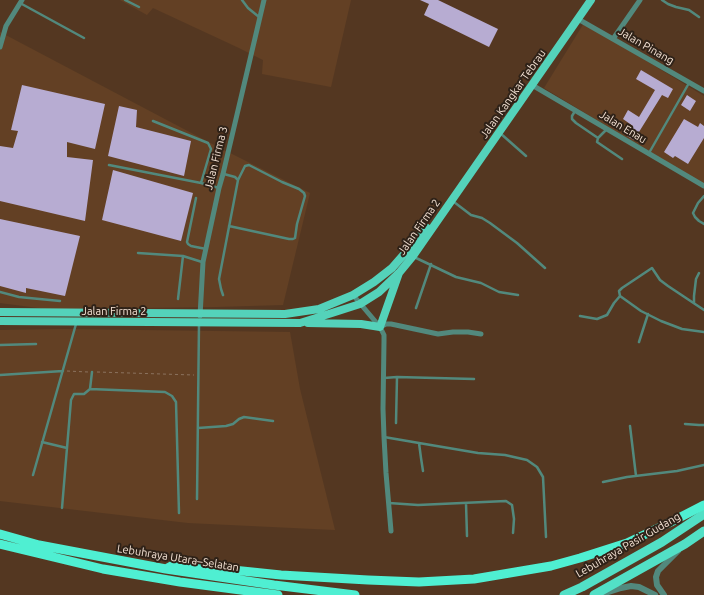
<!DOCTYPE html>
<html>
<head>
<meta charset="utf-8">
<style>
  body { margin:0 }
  canvas { display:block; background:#543721 }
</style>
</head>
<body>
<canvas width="704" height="595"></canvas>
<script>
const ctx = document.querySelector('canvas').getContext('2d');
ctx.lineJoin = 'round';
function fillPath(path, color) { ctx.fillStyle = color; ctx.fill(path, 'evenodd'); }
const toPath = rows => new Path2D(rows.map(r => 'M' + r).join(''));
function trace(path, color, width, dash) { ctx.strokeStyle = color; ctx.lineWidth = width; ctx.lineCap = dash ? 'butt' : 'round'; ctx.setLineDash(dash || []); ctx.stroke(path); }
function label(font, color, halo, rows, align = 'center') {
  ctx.font = font + ' Ubuntu,sans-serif'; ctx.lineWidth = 4; ctx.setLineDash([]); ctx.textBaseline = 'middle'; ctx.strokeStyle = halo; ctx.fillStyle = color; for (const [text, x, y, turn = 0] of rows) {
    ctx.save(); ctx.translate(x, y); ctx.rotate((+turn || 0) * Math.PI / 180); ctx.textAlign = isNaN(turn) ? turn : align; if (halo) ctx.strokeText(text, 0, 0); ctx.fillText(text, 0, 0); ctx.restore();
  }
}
const built = toPath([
  [120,0,351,0,331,87,262,74,263,60,239,48,153,8,147,15],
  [584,23,704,96,704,185,544,88],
  [0,32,216,146,310,193,283,305,217,307,46,309,0,303],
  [62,329,290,332,300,389,335,530,188,523,0,501,0,330]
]);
const building = toPath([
  [420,0,438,0,498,29,489,47,424,15,429,4],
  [641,70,673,89,668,98,662,95,634,140,627,136,633,126,623,119,628,110,639,117,655,90,636,79],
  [22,85,105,104,95,149,67,142,67,157,93,160,85,221,0,201,0,146,13,148,18,131,11,130],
  [687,95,696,101,690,111,681,105],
  [119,106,137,110,136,127,191,141,184,176,108,156],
  [684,119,698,127,700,123,704,126,704,138,688,164,675,156,673,158,664,152],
  [113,170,193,193,181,241,102,220],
  [0,219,80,236,65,296,26,288,26,293,0,286]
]);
const path = toPath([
  [67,371,88,372],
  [97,372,194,375]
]);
const service = toPath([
  [125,0,139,7],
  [242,0,248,8,259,17],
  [662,0,668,4,676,7,689,10,699,17],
  [20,3,84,38],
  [575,111,572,116,572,119,576,123,598,138],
  [153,121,208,143,211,149,201,183],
  [607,129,598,138,597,142,622,159],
  [500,133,526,156],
  [649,153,689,83],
  [109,165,201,183,219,188],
  [704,196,698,203,693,213,695,217,699,221,704,224],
  [196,198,187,242,188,244,191,246,206,249],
  [454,202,471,215,482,218,490,223,517,243,545,268],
  [229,226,289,239,293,239,295,238,297,224,305,196,304,193,299,189,282,182,249,165,245,166,238,180],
  [138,253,183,256,202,262],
  [414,257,456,277,481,283,499,292,518,295],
  [0,292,19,297,60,301],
  [223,295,221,289,219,279,238,180,235,177,224,174],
  [620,296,641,311,661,321,682,329,704,332],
  [178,299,183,256],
  [694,303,694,296,696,279,699,273],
  [416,308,431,264],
  [580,316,597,319,607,315,614,303,620,296,619,291,622,288,652,268,660,280,668,286,704,310],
  [639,342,648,314],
  [0,345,36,344],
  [0,375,63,371],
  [384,378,397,377,474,379],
  [90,389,165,392,172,396,176,402,179,513],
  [396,423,397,377],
  [685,424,699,425,704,425],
  [630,426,636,476],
  [198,428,226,426,233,424,239,419,244,417,273,421],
  [384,437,419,443,478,453,505,455,527,460,537,467,543,477,546,537],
  [42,442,67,448],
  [419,443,421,458,423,471],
  [33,475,76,324],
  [603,482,627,477,677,471,704,465],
  [197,499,199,323],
  [389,503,418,505,506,501,512,505,514,519,513,533],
  [466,503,467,536],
  [62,508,71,400,74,394,84,394,90,389,92,372]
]);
const minor = toPath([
  [578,19,704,91],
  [613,39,640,0],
  [0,47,6,26,22,0],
  [532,85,704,186],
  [353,295,380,327,384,335,384,341,383,409,384,437,386,473,391,531],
  [200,316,203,262,219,188,223,174,264,0],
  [380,327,386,324,391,324,438,334,453,332,468,332,481,334]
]);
const tertiary = toPath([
  [602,594,621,588,631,586,639,587,655,595],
  [664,595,657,585,656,577,658,571,678,551]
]);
const primary = toPath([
  [0,312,285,314,319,309,353,295,374,282,392,268,427,228],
  [0,321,300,323,332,313,360,304,379,292,399,273,413,256,591,0],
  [308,323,361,324,380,327,399,273]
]);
const trunk = toPath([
  [564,595,582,587,662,542,704,514],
  [594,595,685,544,704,531]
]);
const motorway = toPath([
  [0,534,39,545,166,569,274,585,355,595],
  [0,544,103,569,180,582,278,595],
  [166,569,175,564,281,575,368,580,419,582,474,579,551,566,580,558,627,543,671,522,704,505]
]);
const streetNames = [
  ["Jalan Pinang",646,46,30],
  ["Jalan Kangkar Tebrau",513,94,-55],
  ["Jalan Enau",623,127,31],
  ["Jalan Firma 3",216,158,-76],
  ["Jalan Firma 2",419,227,-55],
  ["Jalan Firma 2",114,311],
  ["Lebuhraya Pasir Gudang",628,545,-30],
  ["Lebuhraya Utara–Selatan",178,558,9]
];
fillPath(built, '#634024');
fillPath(building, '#b7acd2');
trace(path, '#8b725e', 1, [3, 3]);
trace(service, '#52897d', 2.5);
trace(minor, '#52897d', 5);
trace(tertiary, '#52897d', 6);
trace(primary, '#54d2ba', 8);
trace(trunk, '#52e0c6', 9);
trace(motorway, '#4fefd2', 9);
label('11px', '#f5e3d5', '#2f2218', streetNames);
</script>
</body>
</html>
